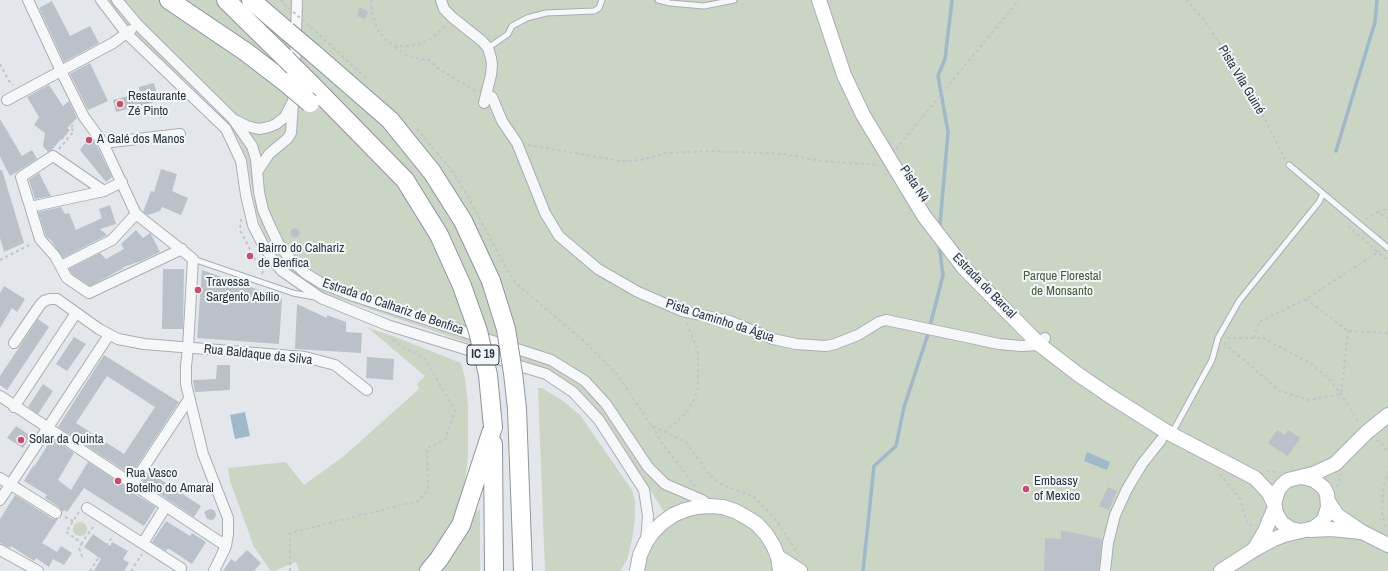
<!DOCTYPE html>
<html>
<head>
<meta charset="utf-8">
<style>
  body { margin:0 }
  canvas { display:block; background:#e3e7eb }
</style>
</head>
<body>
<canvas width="1388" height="571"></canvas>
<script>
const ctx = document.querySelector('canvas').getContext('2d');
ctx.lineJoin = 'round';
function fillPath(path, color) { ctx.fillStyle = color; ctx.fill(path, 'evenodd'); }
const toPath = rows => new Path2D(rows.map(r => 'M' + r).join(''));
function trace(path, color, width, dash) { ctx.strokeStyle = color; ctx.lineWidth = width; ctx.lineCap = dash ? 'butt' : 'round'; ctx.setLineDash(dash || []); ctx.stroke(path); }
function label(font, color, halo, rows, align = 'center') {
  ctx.font = font + ' "Archivo Narrow",sans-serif'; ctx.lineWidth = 4; ctx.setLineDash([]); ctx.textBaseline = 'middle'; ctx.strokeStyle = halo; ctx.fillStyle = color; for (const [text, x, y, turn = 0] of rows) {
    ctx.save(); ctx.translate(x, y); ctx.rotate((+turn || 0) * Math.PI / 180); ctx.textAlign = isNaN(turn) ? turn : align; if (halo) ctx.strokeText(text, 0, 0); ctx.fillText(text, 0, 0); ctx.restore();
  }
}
const green = toPath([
  [108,0,1388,0,1388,571,639,571,641,561,667,517,616,435,604,417,592,404,566,381,555,374,533,365,343,300,325,294,309,285,296,276,277,256,264,234,259,221,255,207,247,160,239,141,230,126,218,112,140,39,125,24],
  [368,328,393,336,461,363,465,378,468,405,468,454,465,482,459,504,448,529,437,549,420,571,299,571,296,562,274,571,271,571,254,547,230,481,228,468,286,462,304,485,344,456,419,389,417,384,425,376],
  [538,388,542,388,563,401,580,415,632,490,635,502,635,520,632,540,627,560,620,571,545,571],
  [480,509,480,571,437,571,473,514],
  '73 529a7 7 0 1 1 14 0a7 7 0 1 1-14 0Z'
]);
const water = toPath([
  [245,412,250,436,235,439,230,415],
  [1087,452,1110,462,1107,470,1084,461]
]);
const stream = toPath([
  [1336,151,1375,22,1377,0],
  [940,225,948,132,938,76,945,59,952,0],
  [930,326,943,275,939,244],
  [863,571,874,466,896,446,904,407,928,334]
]);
const building = toPath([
  [52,1,70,36,90,26,99,43,64,62,39,8],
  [360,7,368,12,365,19,357,16],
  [90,63,108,101,88,110,70,74],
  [154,83,159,101,116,112,113,100,140,93,139,87],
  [49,85,63,106,69,101,77,118,67,128,70,130,62,140,61,139,52,150,48,152,43,146,45,133,34,125,39,117,27,97],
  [153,105,164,109,165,114,161,118,155,116],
  [0,119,22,156,32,150,37,159,10,176,0,157],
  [90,136,97,146,112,177,106,182,80,150],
  [161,169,177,174,172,191,188,198,181,215,162,207,160,211,148,215,143,212,151,191,154,192],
  [0,170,2,170,24,243,4,252,0,238],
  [39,173,51,196,35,199,29,180],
  [110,205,116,224,100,229,107,235,63,258,50,239,49,239,46,236,38,212,61,207,65,214,69,213,76,230,102,218,99,209],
  '290.5 233a4.5 4.5 0 1 1 9 0a4.5 4.5 0 1 1-9 0Z',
  [136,230,143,238,150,233,151,234,160,252,141,261,121,268,124,268,90,286,72,274,69,269,100,253,106,259,124,249,121,244],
  [163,269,184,269,183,329,162,329],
  [202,270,282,298,279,344,197,338],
  [4,286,25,299,17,312,12,308,0,328,0,293],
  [297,304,327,318,327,315,346,322,346,332,362,333,361,353,295,349],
  [38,319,49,327,7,390,0,385,0,376],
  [74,337,86,344,67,371,56,364],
  [104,355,179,402,131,475,58,427],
  [107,376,155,407,124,454,76,423],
  [367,357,394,359,393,380,366,378],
  [217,365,230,365,230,390,195,392,193,380,216,379],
  [43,384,53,391,38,414,28,407],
  [16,426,31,436,23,448,7,438],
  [1277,430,1285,435,1288,430,1300,438,1288,456,1268,443],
  [52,438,74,453,58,480,71,490,88,462,126,487,128,490,156,507,144,526,84,488,67,512,64,510,62,512,59,507,45,498,47,495,24,481,33,466,34,467],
  [149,472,201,506,194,517,142,482],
  [1108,487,1117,491,1109,510,1099,506],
  [15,495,53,519,58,519,42,543,57,552,61,546,72,553,64,565,53,559,49,567,36,558,34,561,11,546,10,548,0,543,0,519],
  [210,509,214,510,216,514,215,518,212,520,207,519,204,512],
  [166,521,190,536,192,533,206,542,192,564,168,548,166,551,152,542],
  [1061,531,1070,532,1102,539,1099,571,1044,571,1045,538,1061,539],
  [93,534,110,546,112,542,128,551,123,559,129,563,124,571,94,571,101,559,84,547],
  [247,550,261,563,254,571,223,571,231,559,235,562]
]);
const path = toPath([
  [281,0,284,4],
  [371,0,372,12,377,29,385,39,394,46,410,46,423,43,433,37,446,25],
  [1186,0,1202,17,1250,89,1285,159],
  [311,27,366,78],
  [395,47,409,57,429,60,440,70,476,91],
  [0,64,9,81,13,85],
  [417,129,453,172,467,195,510,275,518,285,585,342,617,374,651,425,686,442,708,473,722,485,753,496,764,507,777,521,798,554],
  [528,145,621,161,641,160,666,153,706,151,785,154,820,161,879,165],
  [59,149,74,131,70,128,76,123],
  [896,149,1019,0],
  [1378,212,1388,209],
  [241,219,240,230,259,267,264,270,261,275],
  [1365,219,1378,212,1388,219],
  [1348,226,1388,261],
  [0,260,31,244],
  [1306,299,1348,331,1388,333],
  [1227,338,1263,338,1312,364,1328,378,1341,394,1359,423],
  [1254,338,1259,322,1306,299,1380,251],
  [1224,343,1280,391,1309,400,1341,394,1348,331],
  [652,426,662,443,695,486],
  [665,432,687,412,694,400,698,388,698,351,686,321],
  [1376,440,1381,443,1388,452],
  [1266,471,1277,472],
  [1388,471,1384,485,1382,513,1386,528,1388,530],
  [1220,474,1240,499,1247,523,1255,527],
  [1337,487,1341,474],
  [79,512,66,532,82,543,95,524],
  [65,517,73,521],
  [82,543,79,548,83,559],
  [90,571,112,537],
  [131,571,142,554],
  [290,571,290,533,418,501,428,490,427,448,445,440,455,411,452,405,424,358,404,348,390,337]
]);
const lane = toPath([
  [658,0,670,3,704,6,734,0],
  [488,48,508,34,512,26,527,18,546,13,594,11,599,8,602,0],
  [1289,165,1388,248],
  [193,259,293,293,315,297],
  [1172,433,1212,360,1218,338,1239,301,1319,202,1323,194]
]);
const street = toPath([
  [28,0,61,71,84,117,103,143,136,214,193,259,188,348,186,366,186,384,203,454,228,518,228,534,226,546,214,571],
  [101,0,127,34,226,129,241,161,246,195,253,225,263,245,275,263,282,271,321,298,387,325,546,374,573,392,599,420,644,490,648,516,646,541],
  [117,0,137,24,233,119,252,146,256,159,259,192,263,210,270,226,279,245,292,261,305,273,321,283,354,296,551,360,585,381,606,404,648,467,665,484,702,500,710,506],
  [441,0,444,9,453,18,482,41,488,48,491,58,492,65,491,75,484,103],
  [295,68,297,0],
  [487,94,492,97,502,121,517,143,545,213,559,236,598,269,638,292,682,311,730,321,773,339,796,344,826,346,835,344,858,335,879,322,886,320,999,344,1021,346,1040,345,1045,338],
  [7,100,113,43,131,30],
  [235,120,247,126,259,129,269,127,276,124,285,117,292,103],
  [103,143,180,134],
  [257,172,269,154,287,139,291,133,294,88],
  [104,191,53,156,21,177,40,239,55,256,67,278,89,293,182,249],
  [30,207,104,191,122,182],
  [61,266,112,240,136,214],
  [14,343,40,305,44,301,50,299,57,299,99,329,118,339,144,344,305,357,335,365,367,390],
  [0,396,226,546],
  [14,407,76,313],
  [0,478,56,513],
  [132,485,189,399],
  [0,500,109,335],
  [87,508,181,568],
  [143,543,166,506],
  [0,550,38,571],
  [1105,571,1108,543,1115,515,1127,489,1142,464,1161,440]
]);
const secondary = toPath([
  [819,0,844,75,863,115,924,216,964,268,1040,345,1079,375,1110,396,1167,432,1255,478,1269,493,1274,504],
  [1328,501,1337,515,1362,532,1388,545],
  [1310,530,1331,529,1361,532],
  [1301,531,1291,529,1282,523,1276,513,1274,504,1278,490,1283,484,1288,480,1313,474,1335,464,1367,432,1388,415],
  [1255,548,1265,531,1275,507],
  [778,557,800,571],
  [637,571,640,555,646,542,653,532,662,523,673,515,685,510,697,507,710,506,723,507,735,511,746,517,757,524,766,534,773,545,778,557,780,571],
  [1221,571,1255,549,1274,539,1284,535,1314,528,1324,520,1328,507,1327,494,1324,488,1314,480,1302,477]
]);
const highway = toPath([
  [169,0,246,52,285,82],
  [226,0,286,59],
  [251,0,287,31],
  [313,53,390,120,432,172,463,221,491,281],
  [311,84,405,180,439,235,462,286],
  [517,409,523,571],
  [493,444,494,571],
  [429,571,439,559,461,525,493,427]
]);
const pathBridge = toPath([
  [284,4,311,27]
]);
const highwayBridge = toPath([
  [287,31,313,53],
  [286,59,311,84],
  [285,82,310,103],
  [491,281,506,329,513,373,517,409],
  [462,286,478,331,488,375,493,427]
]);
const markers = [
  [120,104,4,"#cd4c6c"],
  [89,140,4,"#cd4c6c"],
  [250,256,4,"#cd4c6c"],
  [198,290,4,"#cd4c6c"],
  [21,440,4,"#cd4c6c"],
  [118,481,4,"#cd4c6c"],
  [1026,489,4,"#cd4c6c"]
];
const shields = [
  [483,355,32]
];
const shieldNames = [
  ["IC 19",483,355]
];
const streetNames = [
  ["Pista Vila Guiné",1241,80,59],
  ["Pista N4",914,184,56],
  ["Estrada do Barcal",984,286,46],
  ["Estrada do Calhariz de Benfica",393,307,19],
  ["Pista Caminho da Água",720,321,18],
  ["Rua Baldaque da Silva",258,355,6]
];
const poiNames = [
  ["Restaurante",128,97],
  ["Zé Pinto",128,112],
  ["A Galé dos Manos",97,140],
  ["Bairro do Calhariz",258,249],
  ["de Benfica",258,264],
  ["Travessa",206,283],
  ["Sargento Abílio",206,298],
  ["Solar da Quinta",29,440],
  ["Rua Vasco",126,474],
  ["Botelho do Amaral",126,489],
  ["Embassy",1034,482],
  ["of Mexico",1034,497]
];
const parkNames = [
  ["Parque Florestal",1062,277],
  ["de Monsanto",1062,292]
];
fillPath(green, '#cad5c4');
fillPath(water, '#9fb8ca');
trace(stream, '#9fb8ca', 3.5);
fillPath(building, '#bac1c8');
trace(lane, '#a8aeb5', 7);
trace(street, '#a8aeb5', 12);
trace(secondary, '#a8aeb5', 16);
trace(highway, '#8b96a1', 20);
trace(path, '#c1c5ca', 2, [3, 3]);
trace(lane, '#f6f7f9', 5);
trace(street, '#f6f7f9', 10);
trace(secondary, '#fff', 14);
trace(highway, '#fff', 18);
trace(highwayBridge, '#8b96a1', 20, []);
trace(pathBridge, '#c1c5ca', 2, [3, 3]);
trace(highwayBridge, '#fff', 18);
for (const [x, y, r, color] of markers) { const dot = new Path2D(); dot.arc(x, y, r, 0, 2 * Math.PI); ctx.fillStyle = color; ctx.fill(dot); trace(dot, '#f3f6f8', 1.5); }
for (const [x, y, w] of shields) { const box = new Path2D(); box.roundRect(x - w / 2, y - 10, w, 20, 3); ctx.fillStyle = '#f3f6f8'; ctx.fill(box); trace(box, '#2b3643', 1); }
label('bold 12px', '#2b3643', null, shieldNames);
label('13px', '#2b3643', '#f3f6f8', streetNames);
label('13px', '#2b3643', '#f3f6f8', poiNames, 'left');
label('13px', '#445f38', '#f3f6f8', parkNames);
</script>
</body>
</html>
